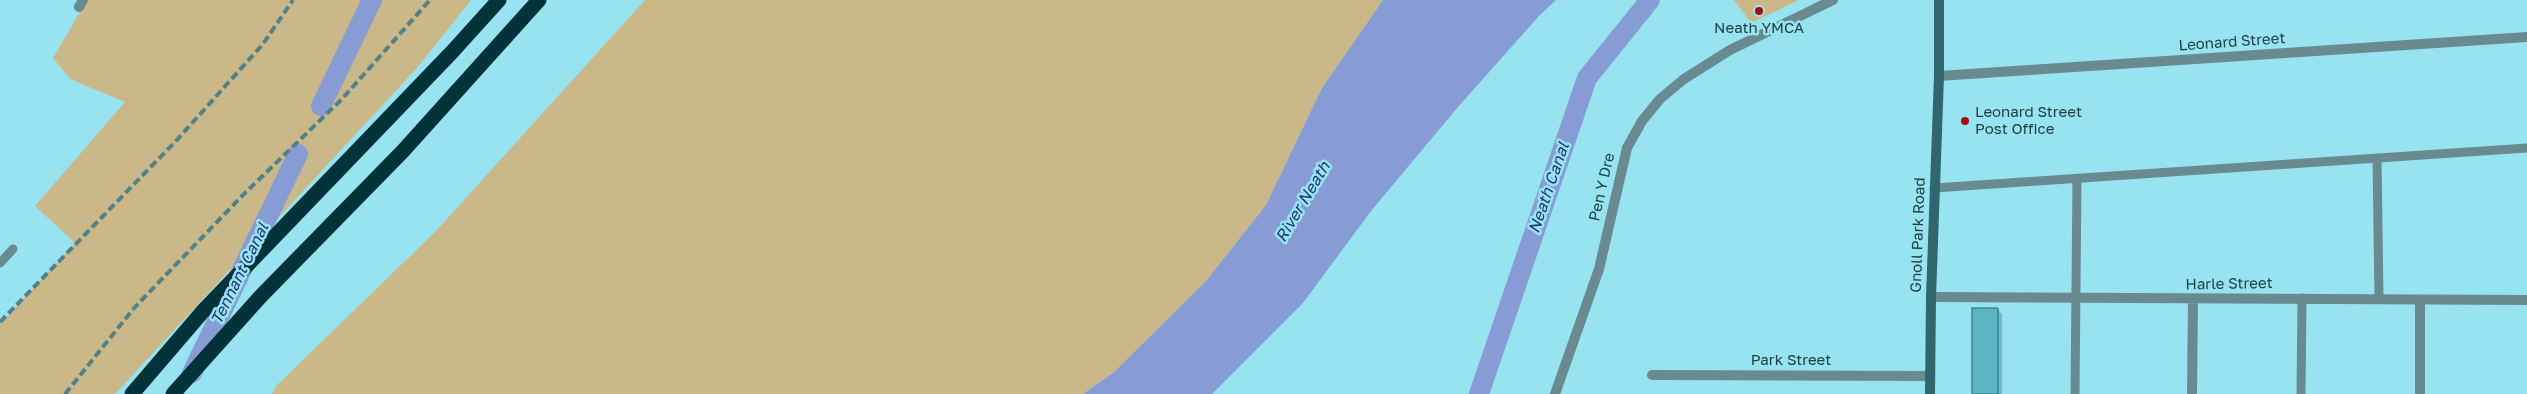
<!DOCTYPE html>
<html>
<head>
<meta charset="utf-8">
<style>
  body { margin:0 }
  canvas { display:block; background:#97e4f0 }
</style>
</head>
<body>
<canvas width="2527" height="394"></canvas>
<script>
const ctx = document.querySelector('canvas').getContext('2d');
ctx.lineJoin = 'round';
function fillPath(path, color) { ctx.fillStyle = color; ctx.fill(path, 'evenodd'); }
const toPath = rows => new Path2D(rows.map(r => 'M' + r).join(''));
function trace(path, color, width, dash) { ctx.strokeStyle = color; ctx.lineWidth = width; ctx.lineCap = dash ? 'butt' : 'round'; ctx.setLineDash(dash || []); ctx.stroke(path); }
function label(font, color, halo, rows, align = 'center') {
  ctx.font = font + ' "Golos Text",sans-serif'; ctx.lineWidth = 5; ctx.setLineDash([]); ctx.textBaseline = 'middle'; ctx.strokeStyle = halo; ctx.fillStyle = color; for (const [text, x, y, turn = 0] of rows) {
    ctx.save(); ctx.translate(x, y); ctx.rotate((+turn || 0) * Math.PI / 180); ctx.textAlign = isNaN(turn) ? turn : align; if (halo) ctx.strokeText(text, 0, 0); ctx.fillText(text, 0, 0); ctx.restore();
  }
}
const green = toPath([
  [87,0,471,0,417,68,115,394,0,394,0,324,75,243,35,206,125,102,70,79,53,58],
  [645,0,1383,0,1322,88,1266,205,1206,281,1113,373,1083,394,272,394,277,385,435,232],
  [1734,0,1799,0,1751,23]
]);
const water = toPath([
  [1383,0,1556,0,1539,16,1458,107,1371,211,1303,303,1212,394,1083,394,1113,373,1206,281,1266,205,1322,88]
]);
const shadow = toPath([
  [1997,309,2002,314,2002,394,1973,394]
]);
const canal = toPath([
  [321,106,372,0],
  [192,373,298,154],
  [1479,394,1587,78,1650,0]
]);
const building = toPath([
  [1972,308,1998,308,1998,394,1972,394,1972,308]
]);
const lane = toPath([
  [2377,158,2379,299],
  [1934,188,2527,148],
  [0,263,13,249],
  [2075,394,2077,179],
  [2301,394,2302,298]
]);
const street = toPath([
  [79,7,83,0],
  [1939,76,2527,37],
  [1931,297,2527,300],
  [2420,300,2420,394],
  [1652,375,1930,376],
  [1555,394,1599,269,1627,148,1642,121,1660,99,1684,79,1730,50,1833,0],
  [2192,394,2193,299]
]);
const secondary = toPath([
  [1930,394,1931,297,1939,76,1939,0]
]);
const highway = toPath([
  [132,394,204,310,452,52,499,0],
  [173,394,261,296,403,151,539,0]
]);
const rail = toPath([
  [0,322,176,141,263,44,293,0],
  [65,394,135,307,243,195,342,99,430,0]
]);
const markers = [
  [1759,11,5,"#a40e0c"],
  [1965,121,5,"#a40e0c"]
];
const poiNames = [
  ["Neath YMCA",1759,28],
  ["Leonard Street",1975,112,"left"],
  ["Post Office",1975,129,"left"]
];
const streetNames = [
  ["Leonard Street",2232,42,-4],
  ["Pen Y Dre",1602,187,-77],
  ["Gnoll Park Road",1918,235,-88],
  ["Harle Street",2229,284,-1],
  ["Park Street",1791,360]
];
const waterNames = [
  ["Neath Canal",1549,188,-71],
  ["River Neath",1303,202,-59],
  ["Tennant Canal",240,274,-64]
];
fillPath(green, '#cbb889');
fillPath(water, '#879cd4');
fillPath(shadow, '#0003');
trace(canal, '#879cd4', 20);
fillPath(building, '#5eb5c3');
trace(building, '#176c78', 1);
trace(lane, '#698a90', 9);
trace(street, '#698a90', 10);
trace(secondary, '#30666e', 10);
trace(highway, '#003239', 15);
trace(rail, '#50828a', 4, [8, 4]);
for (const [x, y, r, color] of markers) { const dot = new Path2D(); dot.arc(x, y, r, 0, 2 * Math.PI); ctx.fillStyle = color; ctx.fill(dot); trace(dot, '#97e4f0', 2); }
label('15px', '#204045', '#97e4f0', poiNames);
label('15px', '#204045', '#97e4f0', streetNames);
label('italic 16px', '#223376', '#97e4f0', waterNames);
</script>
</body>
</html>
